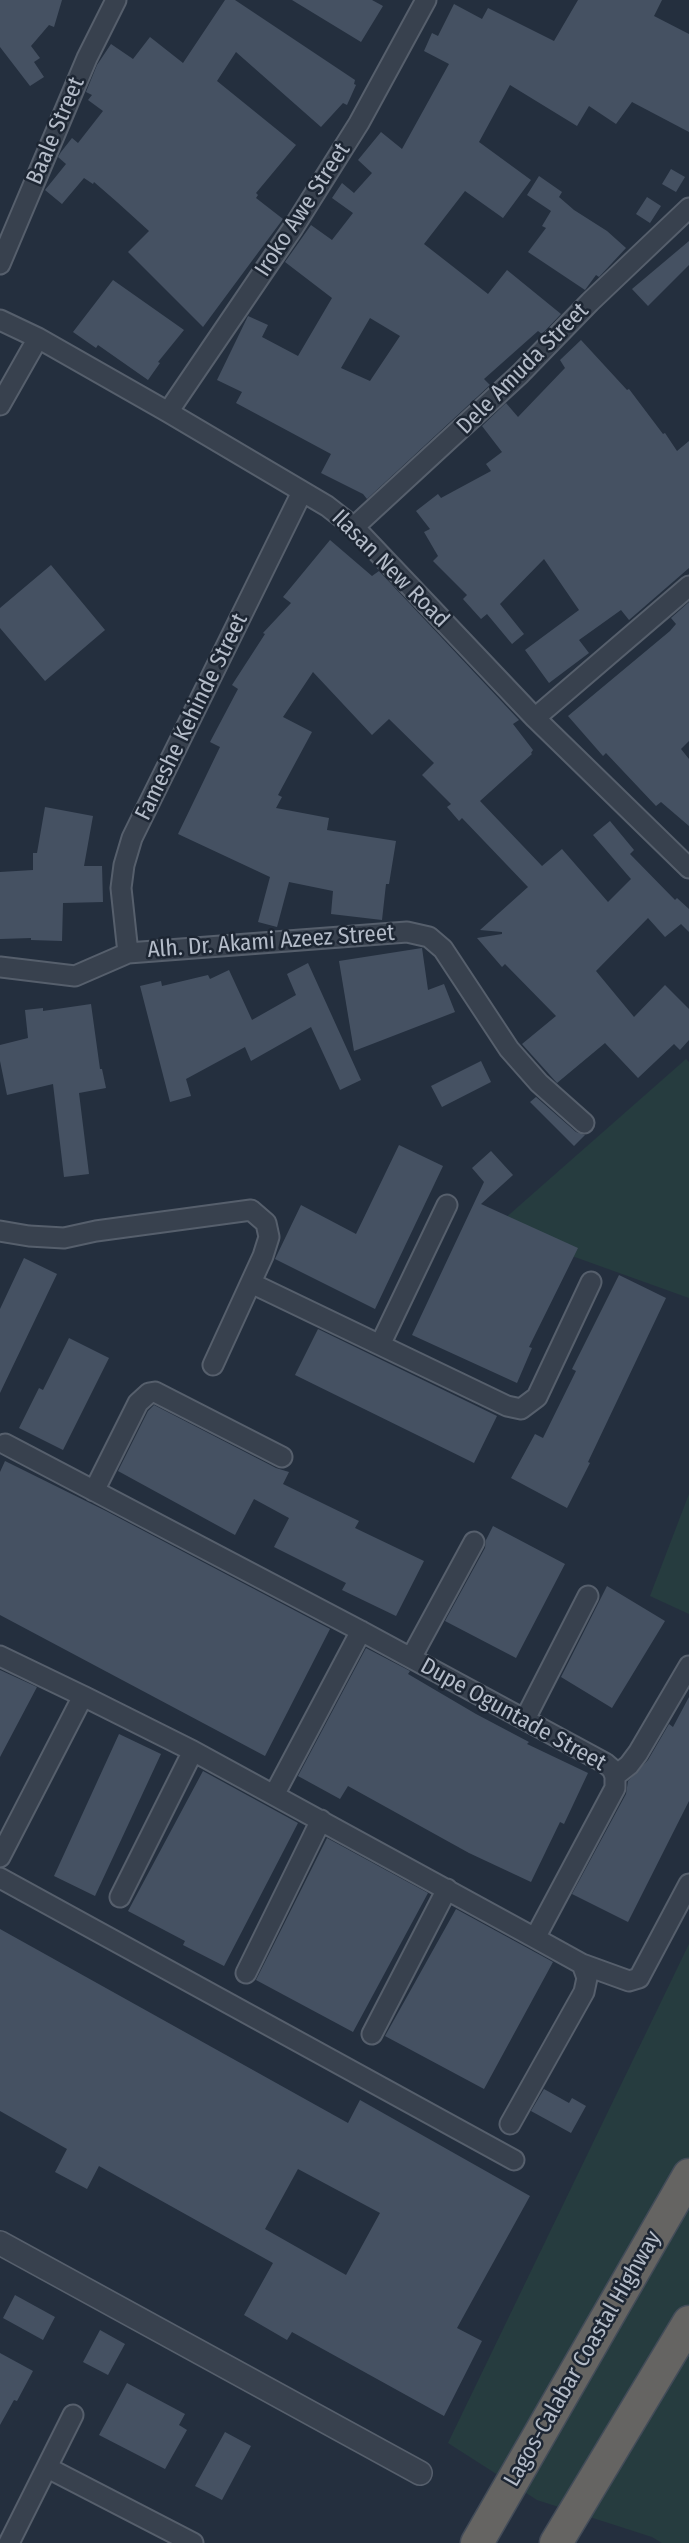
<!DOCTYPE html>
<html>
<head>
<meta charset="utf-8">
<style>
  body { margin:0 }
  canvas { display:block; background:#242f3e }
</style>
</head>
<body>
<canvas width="689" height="2543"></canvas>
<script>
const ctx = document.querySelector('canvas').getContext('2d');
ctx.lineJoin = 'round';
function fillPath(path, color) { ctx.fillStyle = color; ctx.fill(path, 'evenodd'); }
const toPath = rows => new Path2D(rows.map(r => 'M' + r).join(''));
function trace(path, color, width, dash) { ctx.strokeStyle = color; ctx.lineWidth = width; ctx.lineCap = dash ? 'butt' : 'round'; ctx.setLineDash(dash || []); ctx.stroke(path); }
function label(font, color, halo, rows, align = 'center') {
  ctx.font = font + ' "Fira Sans Condensed",sans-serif'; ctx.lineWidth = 5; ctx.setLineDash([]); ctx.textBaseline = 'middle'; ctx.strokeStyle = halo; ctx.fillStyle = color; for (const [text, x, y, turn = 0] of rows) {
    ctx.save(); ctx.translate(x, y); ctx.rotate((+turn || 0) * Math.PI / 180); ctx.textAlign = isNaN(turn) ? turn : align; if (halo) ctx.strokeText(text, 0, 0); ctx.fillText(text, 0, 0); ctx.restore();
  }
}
const green = toPath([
  [686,1059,689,1062,689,1298,494,1228],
  [689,1494,689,1614,650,1596],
  [689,1944,689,2543,662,2543,652,2537,537,2500,448,2443]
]);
const building = toPath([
  [0,0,62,0,54,27,49,25,31,46,40,58,34,62,44,77,30,86,0,47],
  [225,0,235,0,355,80,354,84,356,85,347,105,343,103,321,127,236,52,217,81,296,145,256,193,258,195,256,198,283,219,203,327,128,252,149,231,117,202,94,182,93,184,84,178,62,204,45,190,66,164,58,157,61,152,72,138,78,143,103,111,88,100,92,95,86,92,97,65,111,44,133,59,150,37,183,63],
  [292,0,372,0,383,6,361,42],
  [578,0,662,0,654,16,689,34,689,132,632,102,616,124,589,106,577,126,510,85,479,142,531,180,503,218,465,191,424,244,488,294,507,270,561,314,542,334,538,331,484,379,490,385,367,499,363,494,321,473,331,454,236,403,242,392,217,380,248,316,268,325,262,337,298,356,332,298,285,262,311,225,332,240,353,213,332,198,342,183,354,193,372,173,358,160,381,132,402,149,449,64,424,51,432,33,438,36,454,4,482,19,488,8,554,41],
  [370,318,400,336,370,381,341,368],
  [671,169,685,177,676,192,662,184],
  [539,176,562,192,559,197,574,210,607,231,626,248,599,277,596,275,585,290,528,252,546,228,542,226,551,211,527,195],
  [647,197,661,206,650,223,636,214],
  [689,241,689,265,648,306,632,289],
  [113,280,184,330,158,362,160,363,148,380,98,345,96,348,73,332],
  [581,340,627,390,629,389,663,434,665,433,677,451,689,441,689,568,629,620,621,610,579,640,589,653,549,683,525,650,579,610,544,559,500,604,524,634,512,644,487,614,481,619,463,599,467,595,433,561,438,556,424,532,430,529,416,511,438,494,441,498,491,471,486,464,502,452,482,426,506,403,518,417,565,368,560,360],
  [330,540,372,576,379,571,519,720,513,724,533,750,531,753,532,754,480,801,542,866,562,849,608,902,631,879,593,835,610,821,634,850,630,854,675,900,677,898,689,909,689,932,681,924,665,937,648,918,596,971,634,1017,665,985,689,1009,689,1040,680,1050,674,1044,638,1078,605,1043,557,1083,522,1044,556,1016,505,964,502,967,477,938,502,934,502,932,480,930,528,887,462,818,459,821,447,807,451,804,422,775,434,763,389,719,372,735,313,672,283,717,312,732,278,795,282,797,276,808,329,818,327,830,396,841,389,884,386,884,382,920,331,914,333,891,289,882,277,927,258,922,270,877,178,834,220,747,210,742,238,689,232,685,265,634,263,633,291,603,283,597],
  [51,565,105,630,45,681,0,628,0,608],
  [689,602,689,741,681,749,689,759,689,826,661,802,656,806,606,753,603,756,568,716,670,631,676,624,671,618],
  [45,807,93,816,84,866,102,866,103,902,63,903,62,941,31,940,31,938,0,939,0,872,33,870,33,853,37,853],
  [422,948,428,990,444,984,455,1012,354,1051,339,961],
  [308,963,361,1080,340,1090,311,1027,251,1061,245,1047,186,1079,191,1096,170,1102,140,986,161,981,162,986,208,975,210,979,229,970,252,1020,296,995,287,974],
  [91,1004,100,1069,102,1069,106,1088,79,1093,89,1174,64,1177,53,1084,7,1095,0,1061,0,1045,28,1038,25,1010,43,1008,43,1011],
  [481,1061,491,1082,442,1107,431,1086],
  [536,1097,576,1132,585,1135,574,1146,530,1102],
  [399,1145,443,1166,375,1309,275,1259,301,1205,356,1234],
  [491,1151,513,1175,481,1204,578,1248,529,1347,532,1348,517,1383,412,1335,484,1182,472,1168],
  [24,1258,57,1274,0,1393,0,1309],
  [619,1275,666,1298,588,1462,590,1463,567,1508,511,1478,535,1434,543,1438,576,1371,572,1369],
  [318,1329,497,1416,474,1463,295,1375],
  [69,1338,109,1358,63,1450,19,1428,39,1388,43,1390],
  [154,1405,276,1468,289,1472,283,1484,359,1521,355,1528,424,1561,396,1616,342,1590,346,1583,274,1547,289,1518,254,1499,235,1535,118,1471,148,1411],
  [5,1461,106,1511,330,1629,265,1756,0,1615,0,1472],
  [493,1526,565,1564,516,1658,445,1621,485,1548,486,1540],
  [607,1586,665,1621,612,1708,561,1677],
  [366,1648,410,1671,408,1674,476,1714,529,1742,527,1744,588,1773,564,1824,560,1822,531,1882,469,1853,348,1786,340,1799,298,1776],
  [0,1670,37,1687,0,1757],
  [689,1697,689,1801,628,1922,572,1894,626,1794,628,1781,648,1760,669,1724,673,1727],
  [119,1734,161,1754,95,1896,54,1876],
  [203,1771,298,1823,224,1966,183,1945,185,1941,128,1911],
  [327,1838,428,1893,353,2032,256,1980],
  [456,1909,553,1962,484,2089,385,2036],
  [0,1929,348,2123,360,2100,530,2196,457,2328,482,2341,444,2416,292,2332,287,2340,244,2315,273,2263,99,2166,87,2189,55,2172,67,2149,0,2111],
  [298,2169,380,2213,346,2275,265,2229],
  [544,2089,569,2103,572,2098,586,2106,571,2133,531,2111],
  [15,2295,55,2317,43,2340,3,2318],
  [100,2330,125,2344,108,2375,83,2362],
  [0,2353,33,2371,17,2401,14,2400,0,2425],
  [127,2383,185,2414,179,2425,187,2430,165,2469,99,2435],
  [225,2432,251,2446,222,2500,195,2486]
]);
const minor = toPath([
  [0,264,87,58,116,0],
  [0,320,38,338,168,412,327,506,354,527,535,718,689,868],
  [0,405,38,338],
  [168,412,293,228,359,123,426,0],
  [354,527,520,374,590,302,689,208],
  [535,718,689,586],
  [128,953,121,888,124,865,132,838,302,492],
  [0,967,75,976,128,953,407,932,429,937,443,949,509,1049,539,1083,584,1123],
  [0,1231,29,1236,64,1238,96,1231,251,1210,266,1223,269,1237,263,1256,213,1365],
  [251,1283,507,1406,521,1409,537,1397,591,1282],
  [380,1345,447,1205],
  [94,1491,138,1403,149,1393,155,1392,282,1457],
  [0,1656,83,1696],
  [411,1658,474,1542],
  [525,1719,588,1596],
  [615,1776,629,1765,638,1753,689,1666],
  [274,1795,361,1631],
  [0,1857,83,1696,193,1751,535,1938,615,1788,615,1776,612,1769,605,1763,361,1631,5,1444],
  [0,1878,514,2160],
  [120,1897,193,1751],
  [582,1964,629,1981,639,1978,689,1884],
  [246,1973,321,1820],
  [372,2034,447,1889],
  [510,2124,584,1992,587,1978,582,1964,535,1938],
  [48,2468,193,2543],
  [9,2543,73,2415]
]);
const tertiary = toPath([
  [0,2243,420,2473]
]);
const trunk = toPath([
  [477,2543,689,2175],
  [556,2543,689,2322]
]);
const streetNames = [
  ["Baale Street",56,131,-67],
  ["Iroko Awe Street",303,210,-57],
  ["Dele Amuda Street",523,369,-45],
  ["Ilasan New Road",390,569,45],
  ["Fameshe Kehinde Street",192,717,-64],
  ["Alh. Dr. Akami Azeez Street",271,942,-4],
  ["Dupe Oguntade Street",513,1715,29],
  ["Lagos-Calabar Coastal Highway",583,2359,-60]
];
fillPath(green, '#263c3f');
fillPath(building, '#455162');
trace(minor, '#565f6c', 23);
trace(tertiary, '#565f6c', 26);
trace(trunk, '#434c59', 35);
trace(minor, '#38414e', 19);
trace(tertiary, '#38414e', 23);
trace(trunk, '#656462', 32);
label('23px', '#b4bcc9', '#1d2633', streetNames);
</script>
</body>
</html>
